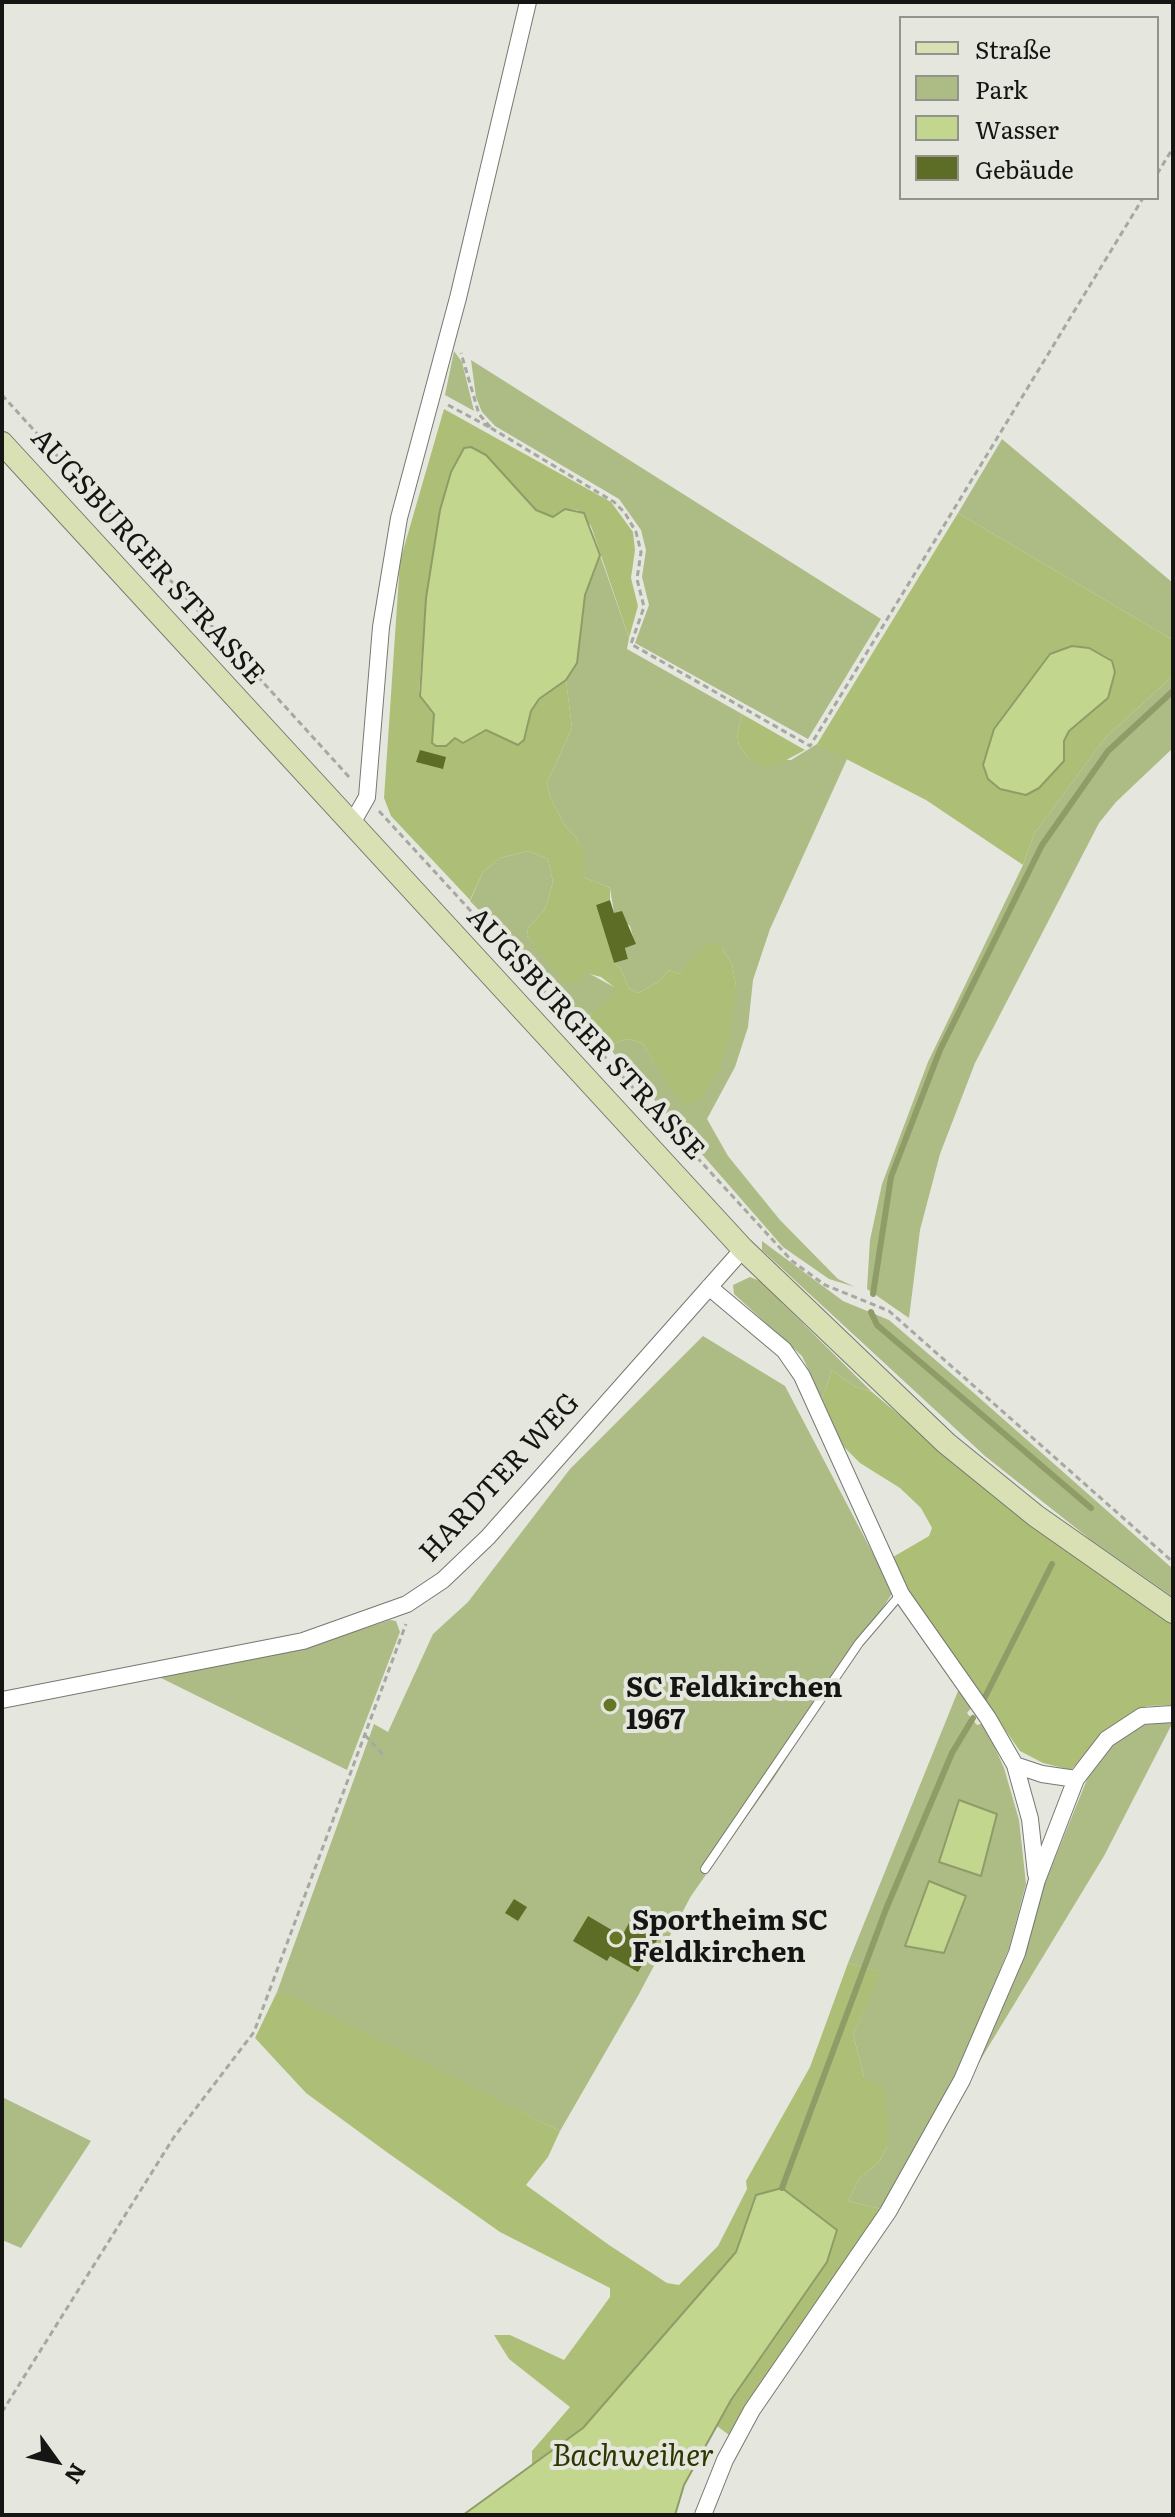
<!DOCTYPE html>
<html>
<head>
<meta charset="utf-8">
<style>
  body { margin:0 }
  #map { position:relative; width:1175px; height:2517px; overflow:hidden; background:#e5e7de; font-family:Literata,serif }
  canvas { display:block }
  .frame { position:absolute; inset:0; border:4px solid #151613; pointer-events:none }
  .legend { position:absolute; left:899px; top:16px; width:260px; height:184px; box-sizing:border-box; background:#e5e7de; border:2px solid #92938d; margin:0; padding:10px 14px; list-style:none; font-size:24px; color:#151613 }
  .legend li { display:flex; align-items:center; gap:16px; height:40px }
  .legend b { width:40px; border:2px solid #92938d }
  .north { position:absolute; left:16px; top:2421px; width:80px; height:80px; -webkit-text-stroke:6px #e5e7de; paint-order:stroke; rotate:123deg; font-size:22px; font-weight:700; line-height:32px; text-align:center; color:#151613 }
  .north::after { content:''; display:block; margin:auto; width:28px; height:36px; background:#151613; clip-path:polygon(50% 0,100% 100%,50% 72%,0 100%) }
</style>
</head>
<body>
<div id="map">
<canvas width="1175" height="2517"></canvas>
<div class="frame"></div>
<ul class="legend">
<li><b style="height:10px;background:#d9e0b3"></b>Straße</li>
<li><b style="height:22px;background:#adbb85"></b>Park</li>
<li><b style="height:22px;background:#c3d68d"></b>Wasser</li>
<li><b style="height:22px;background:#5e6d25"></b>Gebäude</li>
</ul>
<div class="north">N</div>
</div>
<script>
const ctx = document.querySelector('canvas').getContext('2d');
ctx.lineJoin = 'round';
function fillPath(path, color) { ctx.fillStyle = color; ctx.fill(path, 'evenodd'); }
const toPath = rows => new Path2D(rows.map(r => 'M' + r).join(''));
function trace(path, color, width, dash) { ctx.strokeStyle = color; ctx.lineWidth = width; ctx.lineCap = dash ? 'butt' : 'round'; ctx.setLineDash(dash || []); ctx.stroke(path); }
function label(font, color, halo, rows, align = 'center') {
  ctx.font = font + ' Literata,serif'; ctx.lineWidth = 8; ctx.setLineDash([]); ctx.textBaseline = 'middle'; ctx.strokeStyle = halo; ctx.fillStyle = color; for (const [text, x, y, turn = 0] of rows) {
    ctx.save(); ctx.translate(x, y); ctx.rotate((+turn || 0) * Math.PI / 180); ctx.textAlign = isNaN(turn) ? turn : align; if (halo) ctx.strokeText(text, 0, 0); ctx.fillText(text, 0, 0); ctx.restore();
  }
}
const green = toPath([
  [454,351,462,362,474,411,445,395],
  [471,360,881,619,808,739,635,643,649,605,642,577,646,550,641,530,619,499,495,426,482,412,476,397],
  [1002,439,1173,583,1173,640,958,513],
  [600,555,629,638,627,649,742,714,737,734,739,746,749,759,791,760,817,744,848,757,770,929,753,980,748,1027,735,1067,707,1119,728,1156,780,1220,838,1279,855,1287,829,1279,783,1247,603,1041,613,1044,627,1039,642,1043,655,1063,736,986,732,964,722,948,690,962,678,974,669,970,658,982,638,993,629,988,620,968,614,963,628,959,625,948,635,944,630,926,614,913,610,888,583,877,583,855,577,839,564,824,551,799,547,783,572,728,566,680,577,663,585,595],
  [1173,676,1173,748,1116,802,1099,823,975,1063,940,1154,920,1230,909,1318,867,1289,870,1240,882,1184,928,1062,1023,865,1034,834,1106,737],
  [529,851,548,859,553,882,545,909,528,928,527,936,533,943,614,987,614,995,605,1005,591,1014,588,1022,470,901,483,872,500,858],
  [762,1241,843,1301,889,1320,975,1394,1173,1569,1173,1597,1091,1540,985,1456,762,1250],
  [750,1277,760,1281,872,1392,854,1386,832,1370,822,1399,802,1356,734,1294,733,1285],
  [703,1336,785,1386,893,1592,774,1778,691,1896,639,1994,560,2131,277,1992,374,1724,388,1732,433,1634,468,1602,570,1469],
  [390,1620,396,1621,400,1632,347,1770,159,1677,304,1648],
  [958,1691,972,1707,967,1713,977,1725,984,1723,1004,1768,1019,1820,1026,1884,1009,1948,956,2078,881,2209,848,2201,859,2179,879,2162,887,2147,887,2110,864,2077,853,2034,880,1972,848,1963],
  [1173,1722,1104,1856,967,2082,1022,1956,1045,1883,1090,1772,1110,1745,1143,1725],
  [2,2097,91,2141,21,2248,2,2240]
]);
const forest = toPath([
  [444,409,611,502,633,532,635,550,631,578,638,606,629,638,591,526,578,510,565,509,553,517,545,515,530,505,486,455,464,448,451,472,440,510,426,598,419,692,434,714,432,743,436,746,455,738,463,743,486,730,518,745,526,735,531,711,540,699,566,680,572,728,547,783,551,799,564,824,577,839,584,855,583,877,610,888,610,900,596,905,614,963,620,968,629,988,638,993,658,982,669,970,678,974,705,945,713,942,722,948,732,964,736,986,731,1032,721,1064,700,1100,687,1105,675,1095,642,1043,627,1039,613,1044,603,1041,588,1022,591,1014,613,995,614,987,601,977,586,973,577,984,563,981,527,936,528,928,545,909,553,882,548,859,529,851,500,858,483,872,470,900,391,816,384,798,400,561],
  [958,513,1173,640,1173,676,1106,737,1034,834,1023,865,926,800,817,744],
  [742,714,805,750,777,765,763,766,749,759,739,746,737,734],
  [832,1370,854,1386,872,1392,1030,1525,1173,1624,1173,1705,1147,1706,1132,1712,1103,1734,1071,1770,1043,1763,1020,1751,907,1591,893,1557,929,1536,932,1528,921,1508,900,1488,860,1463,843,1446,822,1399],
  [848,1963,881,1972,853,2034,864,2077,883,2086,887,2110,887,2147,879,2162,859,2179,848,2201,881,2209,729,2435,717,2426,731,2400,827,2262,756,2195,736,2252,583,2428,532,2467,532,2451,570,2407,509,2359,494,2335,510,2335,564,2360,610,2297,610,2288,500,2232,388,2153,306,2093,255,2038,277,1992,288,1995,560,2131,548,2157,526,2185,609,2245,667,2283,679,2285,718,2246,747,2189,746,2181,810,2067]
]);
const water = toPath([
  [471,447,486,455,536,510,553,517,565,509,584,513,600,555,585,595,577,663,566,680,539,699,531,711,524,740,518,745,486,730,463,743,455,738,446,746,436,746,432,743,434,714,420,696,426,598,440,510,451,472,464,448,471,447],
  [1072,646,1089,648,1112,661,1115,672,1108,698,1069,731,1064,741,1064,761,1039,788,1026,795,1000,789,988,779,983,765,994,729,1050,654,1072,646],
  [959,1800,997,1814,981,1876,939,1862,959,1800],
  [929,1881,966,1896,944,1953,905,1946,929,1881],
  [782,2188,837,2230,827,2262,731,2400,684,2485,675,2515,463,2515,583,2428,736,2252,756,2195,782,2188]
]);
const stream = toPath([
  [873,1294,891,1177,940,1050,1042,845,1108,751,1173,691],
  [871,1312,877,1325,1091,1508],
  [984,1699,1052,1564],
  [782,2188,886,1909,952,1753,973,1718]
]);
const building = toPath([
  [420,750,446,757,443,769,416,762],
  [610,900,614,913,622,911,636,944,625,948,628,959,614,963,596,905],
  [514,1899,527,1907,518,1921,505,1913],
  [637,1908,666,1925,638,1972,610,1956,607,1961,573,1941,588,1916,622,1936]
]);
const path = toPath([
  [1157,174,1173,148],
  [2,395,350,778],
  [448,405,491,428,479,414,461,353],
  [491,428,614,502,625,513,636,532,641,552,637,579,644,607,631,644,810,746,1143,198],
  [379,811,792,1261,825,1285,889,1311,1173,1562],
  [365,1735,385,1757],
  [2,2412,174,2137,254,2032,406,1624]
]);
const lane = toPath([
  [705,1869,859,1643,900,1595]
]);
const street = toPath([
  [351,825,367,797,381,627,399,518,458,298,528,2],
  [709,1287,784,1350,802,1376,901,1594,988,1718,1015,1765,1030,1819,1036,1874],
  [2,1700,303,1641,407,1604,443,1580,488,1537,743,1249],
  [1015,1765,1042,1774,1076,1779],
  [703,2515,725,2460,752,2410,888,2212,962,2080,1017,1953,1037,1880,1076,1779,1107,1739,1142,1716,1173,1714]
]);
const secondary = toPath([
  [2,443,743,1249,946,1443,1036,1516,1173,1612]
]);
const markers = [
  [610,1705,8,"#657624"],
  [616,1938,8,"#657624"]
];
const streetNames = [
  ["AUGSBURGER STRASSE",147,557,48],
  ["AUGSBURGER STRASSE",585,1034,47],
  ["HARDTER WEG",500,1478,-47]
];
const poiNames = [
  ["SC Feldkirchen",626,1689],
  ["1967",626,1721],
  ["Sportheim SC",632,1922],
  ["Feldkirchen",632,1954]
];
const waterNames = [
  ["Bachweiher",633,2457]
];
fillPath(green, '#adbb85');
fillPath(forest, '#adbf77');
fillPath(water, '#c3d68d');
trace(water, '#8f9c68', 2);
trace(stream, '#8f9c68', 6);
fillPath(building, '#5e6d25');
trace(lane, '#767971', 10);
trace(street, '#767971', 18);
trace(secondary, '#767971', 24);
trace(path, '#a6a8a1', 3, [6, 4]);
trace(lane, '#fff', 8);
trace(street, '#fff', 16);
trace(secondary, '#d9e0b3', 22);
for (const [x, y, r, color] of markers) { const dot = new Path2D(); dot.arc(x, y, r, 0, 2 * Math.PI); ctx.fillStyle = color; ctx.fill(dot); trace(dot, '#e5e7de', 3); }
label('28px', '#151613', '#e5e7de', streetNames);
label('bold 28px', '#151613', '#e5e7de', poiNames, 'left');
label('italic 30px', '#2d3700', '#e5e7de', waterNames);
</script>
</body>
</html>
